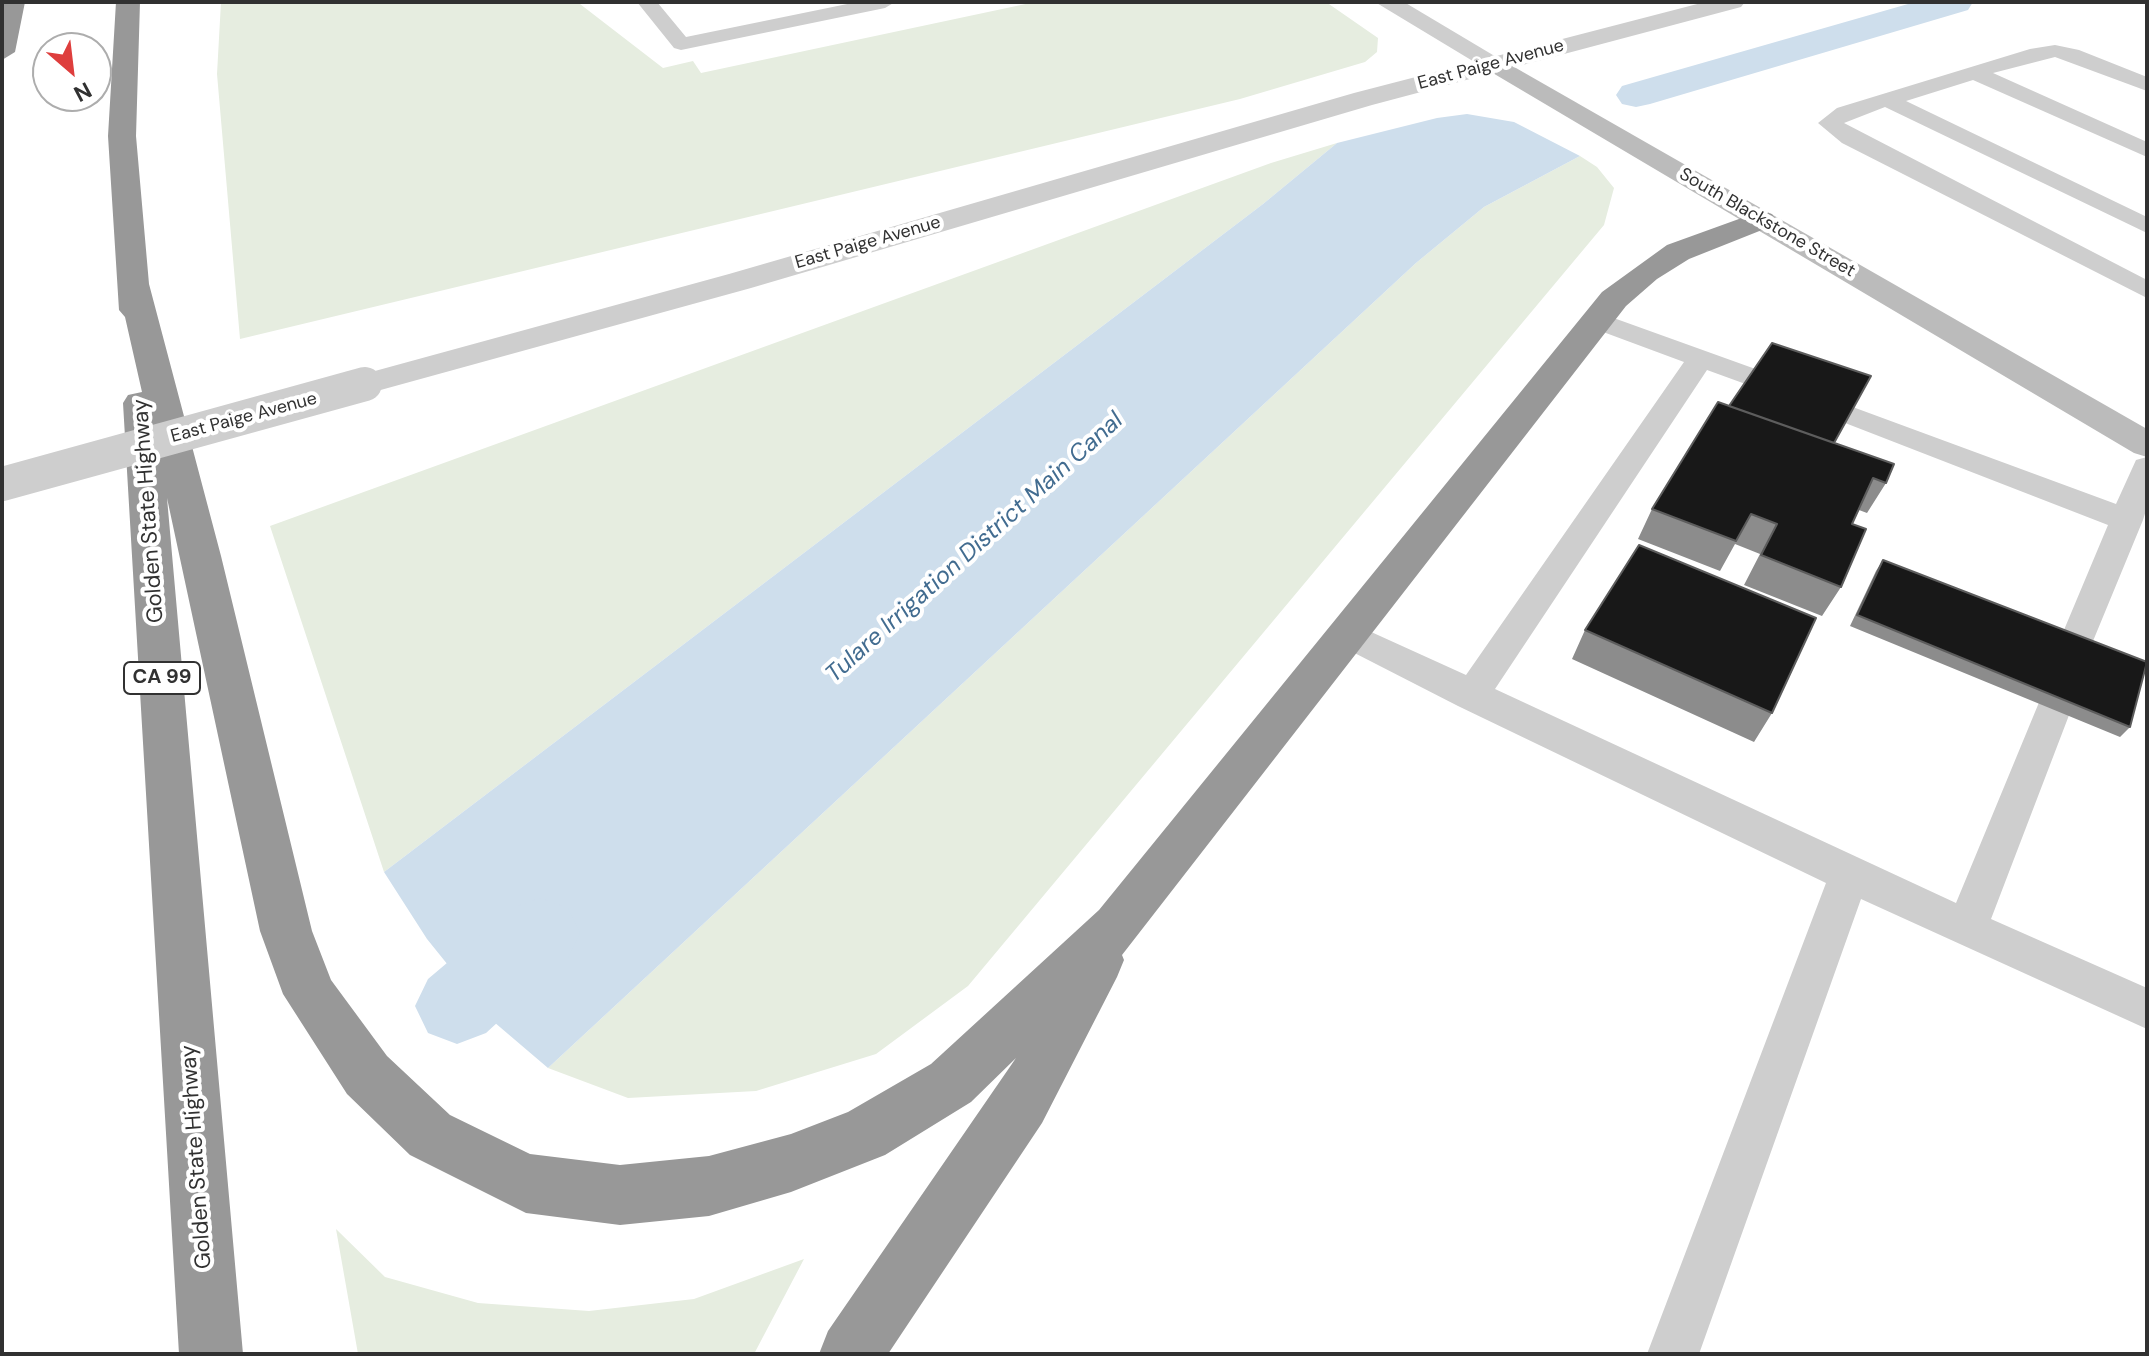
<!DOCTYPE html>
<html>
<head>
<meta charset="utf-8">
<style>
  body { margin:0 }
  #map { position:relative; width:2149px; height:1356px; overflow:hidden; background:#fff; font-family:"DM Sans",sans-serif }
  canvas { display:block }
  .frame { position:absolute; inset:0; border:4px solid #313131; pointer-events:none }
  .north { position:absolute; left:32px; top:32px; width:80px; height:80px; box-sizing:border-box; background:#fff; border:2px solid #adadad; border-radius:50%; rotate:152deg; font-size:22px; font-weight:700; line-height:32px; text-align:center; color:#313131 }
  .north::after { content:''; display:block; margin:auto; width:28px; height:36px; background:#de3e3d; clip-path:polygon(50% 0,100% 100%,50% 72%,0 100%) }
</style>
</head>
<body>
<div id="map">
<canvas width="2149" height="1356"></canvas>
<div class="frame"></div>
<div class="north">N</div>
</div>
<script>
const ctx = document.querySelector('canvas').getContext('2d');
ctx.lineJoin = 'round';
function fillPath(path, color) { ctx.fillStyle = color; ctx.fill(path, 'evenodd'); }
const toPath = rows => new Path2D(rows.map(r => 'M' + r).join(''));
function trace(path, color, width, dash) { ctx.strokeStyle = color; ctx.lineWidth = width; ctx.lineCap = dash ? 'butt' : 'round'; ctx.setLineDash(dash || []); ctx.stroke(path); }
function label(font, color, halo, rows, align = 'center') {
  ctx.font = font + ' "DM Sans",sans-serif'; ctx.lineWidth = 8; ctx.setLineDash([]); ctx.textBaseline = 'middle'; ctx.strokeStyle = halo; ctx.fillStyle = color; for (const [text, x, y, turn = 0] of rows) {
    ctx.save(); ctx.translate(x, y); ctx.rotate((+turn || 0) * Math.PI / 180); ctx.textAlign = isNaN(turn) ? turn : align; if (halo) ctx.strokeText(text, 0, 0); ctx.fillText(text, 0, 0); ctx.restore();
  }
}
const green = toPath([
  [221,2,580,4,663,68,693,61,701,73,1035,2,1326,2,1378,38,1377,52,1365,62,1240,99,240,339,217,74],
  [1337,143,1263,204,384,872,270,526,1271,163],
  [1580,156,1597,167,1614,188,1604,225,968,986,876,1054,756,1091,628,1098,548,1068,1416,263,1484,207],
  [336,1229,385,1277,478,1303,589,1311,694,1299,804,1259,754,1354,358,1354]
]);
const water = toPath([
  [1467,114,1514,122,1580,156,1484,207,1416,263,548,1068,494,1022,427,939,384,872,1263,204,1337,143,1437,118]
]);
const canal = toPath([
  [1915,2,1973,2,1968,10,1650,104,1636,107,1622,104,1616,95,1622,86,1915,2],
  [540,898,568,908,580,933,568,958,486,1033,457,1044,428,1033,415,1006,428,979,512,908,540,898]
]);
const service = toPath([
  [637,2,657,2,686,37,857,2,895,2,885,8,681,50,674,48,637,2],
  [2055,45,2079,50,2147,77,2147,91,2055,57,1993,73,2147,142,2147,157,1973,80,1906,101,2147,217,2147,233,1885,107,1844,123,2147,280,2147,298,1842,143,1818,123,1837,108,2030,49,2055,45],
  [1597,312,1761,371,1765,377,1761,383,1751,386,1707,370,1495,689,1956,903,2040,700,2053,696,2066,700,2071,710,1991,919,2147,988,2147,1029,1861,899,1699,1354,1647,1354,1826,883,1458,706,1335,643,1330,634,1335,625,1347,621,1466,675,1684,362,1587,326,1583,320,1587,314,1597,312],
  [1850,406,2116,504,2136,460,2147,457,2147,507,2143,520,2086,658,2074,662,2062,658,2056,649,2108,525,1840,421,1835,415,1840,409,1850,406]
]);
const minor = toPath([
  [1375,2,1404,2,1508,64,1504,69,1486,69,1375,2]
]);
const tertiary = toPath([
  [1705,2,1745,2,1741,7,1372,105,751,288,377,391,365,395,353,391,347,384,353,377,729,274,1354,93,1705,2]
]);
const secondary = toPath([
  [1495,56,2147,429,2147,457,2134,453,1486,69,1482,64,1486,59,1495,56]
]);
const motorway = toPath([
  [2,2,25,2,15,52,2,60,2,2],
  [116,2,140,2,136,136,149,284,221,556,312,931,331,980,387,1056,450,1115,530,1154,620,1165,709,1156,791,1134,848,1112,931,1064,1099,910,1602,292,1667,245,1761,211,1772,214,1776,220,1772,226,1689,259,1657,279,1626,306,1122,955,1124,960,1117,977,1042,1123,888,1354,819,1354,828,1331,1016,1058,971,1102,885,1155,791,1192,709,1216,620,1225,526,1213,410,1155,347,1094,283,994,260,931,167,498,243,1354,179,1354,123,403,128,395,142,392,125,317,119,310,108,136,116,2]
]);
const tertiaryBridge = toPath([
  [2,484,365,384]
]);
const wall = toPath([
  [1834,443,1886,483,1867,513,1859,510,1852,524,1841,587,1822,616,1744,585,1760,554,1735,544,1720,571,1638,539,1652,509],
  [1883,560,2130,727,2120,737,1850,626,1876,571],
  [1585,630,1772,713,1754,742,1572,659]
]);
const building = toPath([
  [1772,343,1871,376,1834,443,1729,406,1772,343],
  [1718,402,1894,464,1886,483,1873,478,1852,524,1866,529,1841,587,1761,555,1777,524,1751,514,1736,541,1652,509,1718,402],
  [1639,545,1816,618,1772,713,1585,630,1639,545],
  [1883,560,2147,662,2130,727,1857,615,1883,560]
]);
const farStreetnames = [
  ["East Paige Avenue",1491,65,-15],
  ["South Blackstone Street",1767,223,30],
  ["East Paige Avenue",868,243,-16],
  ["East Paige Avenue",244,418,-15]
];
const shields = [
  [162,678,76]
];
const shieldNames = [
  ["CA 99",162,678]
];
const streetNames = [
  ["Golden State Highway",149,511,-94],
  ["Golden State Highway",197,1157,-94]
];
const waterNames = [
  ["Tulare Irrigation District Main Canal",975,548,-42]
];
fillPath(green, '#e6ede0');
fillPath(water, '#cedeec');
fillPath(canal, '#cedeec');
fillPath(service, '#cecece');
fillPath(minor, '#cecece');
fillPath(tertiary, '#cecece');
fillPath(secondary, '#bbb');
fillPath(motorway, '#989898');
trace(tertiaryBridge, '#cecece', 34);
fillPath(wall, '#8c8c8c');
fillPath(building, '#181818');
trace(building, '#5d5d5d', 2);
label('18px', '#313131', '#fff', farStreetnames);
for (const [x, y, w] of shields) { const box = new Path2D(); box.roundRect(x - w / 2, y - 16, w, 32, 6); ctx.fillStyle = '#fff'; ctx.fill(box); trace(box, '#313131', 2); }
label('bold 20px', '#313131', null, shieldNames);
label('22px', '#313131', '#fff', streetNames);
label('italic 24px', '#426c90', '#fff', waterNames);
</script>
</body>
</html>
